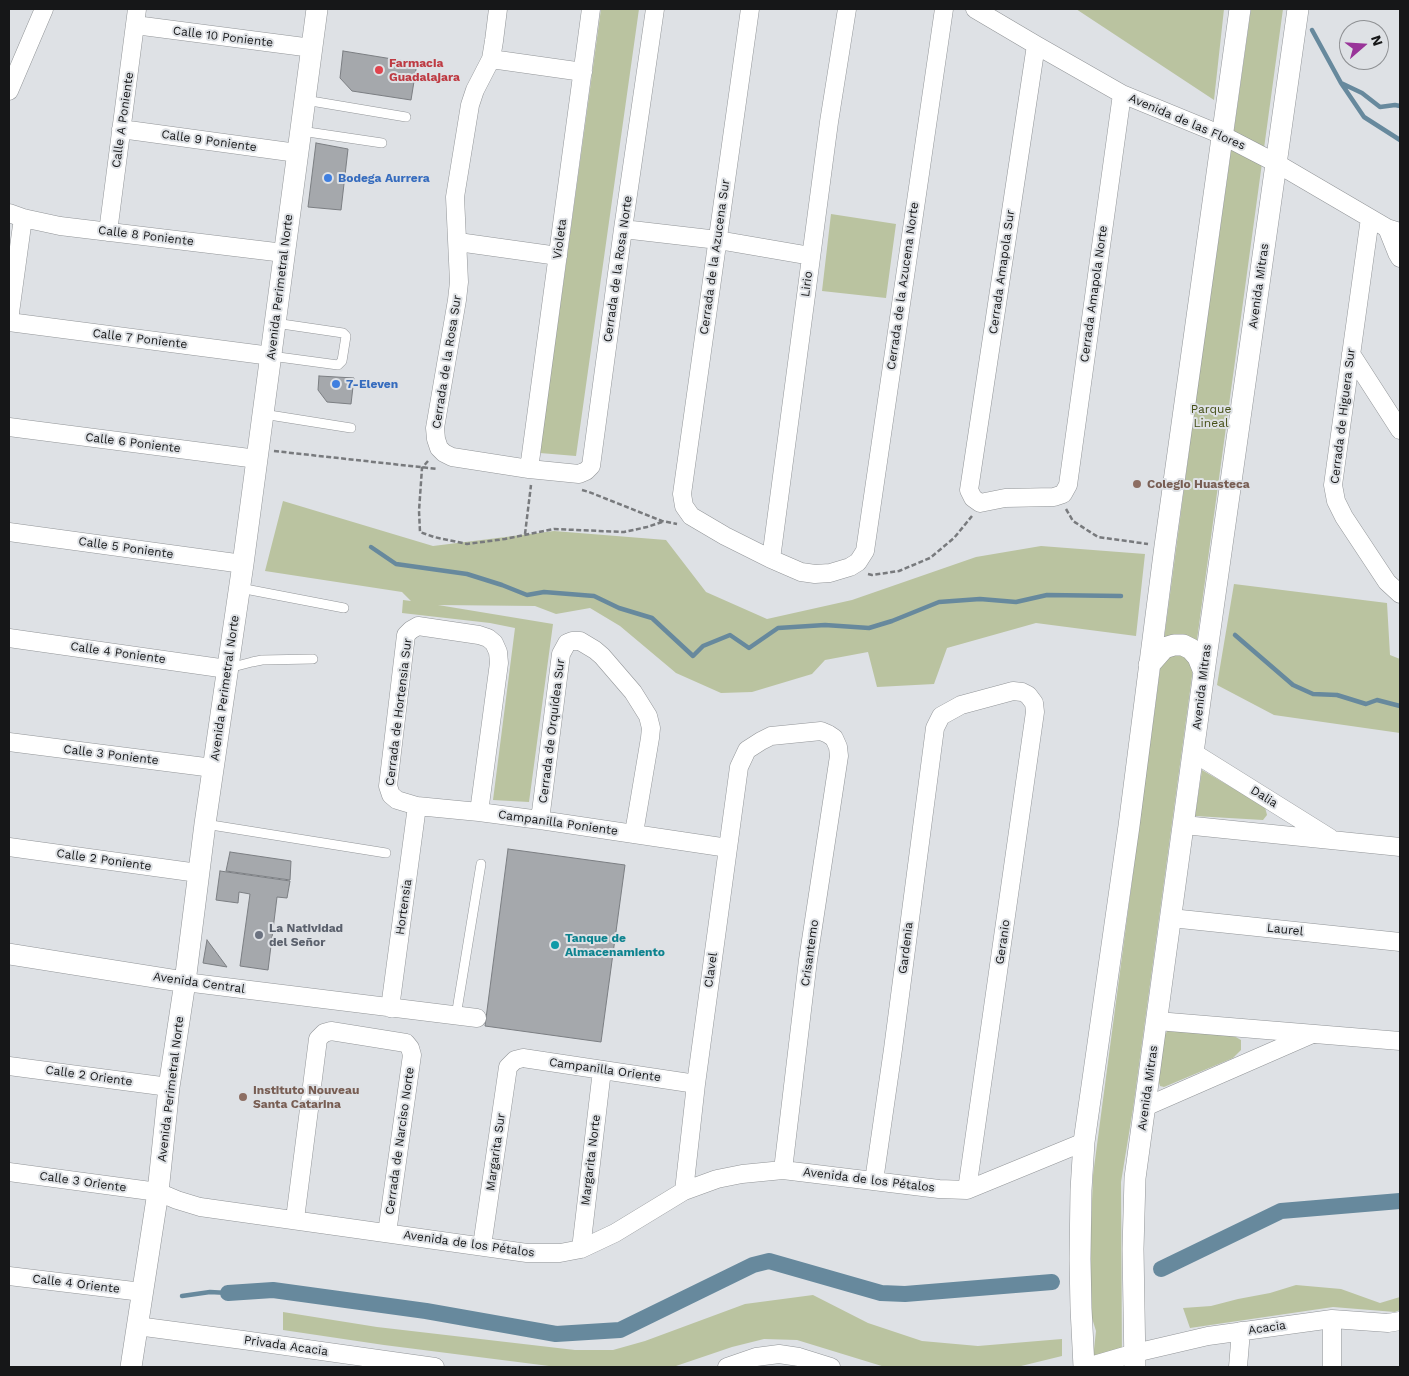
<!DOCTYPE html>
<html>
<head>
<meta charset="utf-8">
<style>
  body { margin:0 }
  #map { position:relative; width:1409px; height:1376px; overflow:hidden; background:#dee1e5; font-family:"Work Sans",sans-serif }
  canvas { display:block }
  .frame { position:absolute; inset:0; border:10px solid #161718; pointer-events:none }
  .north { position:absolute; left:1339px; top:20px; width:50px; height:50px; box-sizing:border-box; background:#dee1e5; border:1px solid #8e9093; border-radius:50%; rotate:71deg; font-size:14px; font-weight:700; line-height:20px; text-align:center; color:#161718 }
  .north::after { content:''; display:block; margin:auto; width:18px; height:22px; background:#993499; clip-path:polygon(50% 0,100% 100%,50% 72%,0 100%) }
</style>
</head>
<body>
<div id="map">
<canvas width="1409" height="1376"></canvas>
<div class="frame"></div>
<div class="north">N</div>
</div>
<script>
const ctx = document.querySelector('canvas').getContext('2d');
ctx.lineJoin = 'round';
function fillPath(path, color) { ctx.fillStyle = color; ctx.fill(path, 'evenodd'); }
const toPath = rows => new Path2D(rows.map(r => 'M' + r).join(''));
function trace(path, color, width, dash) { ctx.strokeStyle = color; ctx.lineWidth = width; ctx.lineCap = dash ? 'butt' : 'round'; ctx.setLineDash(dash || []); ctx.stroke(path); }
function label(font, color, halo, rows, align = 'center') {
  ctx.font = font + ' "Work Sans",sans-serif'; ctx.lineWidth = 4; ctx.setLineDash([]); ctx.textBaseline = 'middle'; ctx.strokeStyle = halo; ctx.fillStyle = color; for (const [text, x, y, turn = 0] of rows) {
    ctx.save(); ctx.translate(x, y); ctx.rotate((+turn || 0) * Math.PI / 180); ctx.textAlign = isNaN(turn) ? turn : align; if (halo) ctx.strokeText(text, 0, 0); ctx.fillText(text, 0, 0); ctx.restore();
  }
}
const green = toPath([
  [601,9,639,9,576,456,540,453],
  [1076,9,1224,9,1214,100],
  [1251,9,1283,9,1133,1109,1121,1182,1122,1367,1092,1367,1096,1331,1088,1305,1093,1175,1193,421],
  [831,214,896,224,886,298,822,291],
  [283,501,433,546,554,531,666,540,706,592,767,619,852,600,976,557,1041,546,1145,554,1136,636,1036,623,947,648,934,684,877,687,868,652,825,660,812,674,752,692,721,693,676,673,620,626,590,608,556,614,535,606,438,605,553,624,529,802,493,800,515,628,490,623,402,613,403,600,411,601,402,592,265,571],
  [1234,584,1387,603,1390,655,1400,659,1400,733,1274,715,1217,685],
  [1202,770,1265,807,1267,815,1263,820,1195,816],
  [1168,1030,1234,1036,1241,1040,1241,1050,1233,1058,1164,1087,1160,1086,1158,1080,1164,1036],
  [1296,1285,1341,1289,1380,1303,1400,1297,1400,1310,1395,1312,1333,1307,1190,1328,1183,1308,1211,1306,1238,1299,1270,1293],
  [813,1295,868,1323,922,1341,978,1346,1062,1339,1062,1356,1017,1367,885,1367,797,1340,764,1339,732,1347,673,1367,557,1367,384,1345,283,1330,283,1312,377,1327,575,1350,613,1350,645,1341,745,1304]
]);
const stream = toPath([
  [1312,30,1341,83,1364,117,1400,140],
  [1341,83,1362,93,1380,107,1395,105,1400,106],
  [371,547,396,564,467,574,502,585,527,595,544,592,594,596,619,608,652,618,693,656,703,646,730,635,749,648,778,628,825,625,869,628,892,621,939,602,980,599,1016,602,1047,595,1121,596],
  [1235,635,1293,685,1313,694,1337,695,1366,704,1377,700,1400,706],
  [182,1296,210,1292,228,1293]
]);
const canal = toPath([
  [1161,1269,1281,1211,1400,1201],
  [228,1293,273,1290,426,1311,556,1334,620,1330,753,1265,769,1261,881,1293,905,1294,1052,1282]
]);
const building = toPath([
  [343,51,417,63,411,100,352,91,340,78,343,51],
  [316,143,348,149,341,210,308,207,316,143],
  [319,376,354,378,351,404,327,402,318,390,319,376],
  [508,849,625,865,601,1042,485,1026,508,849],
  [230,852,291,861,290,880,226,871,230,852],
  [220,871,290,881,287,898,277,897,268,970,240,966,250,894,239,892,238,903,216,900,220,871],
  [207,940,227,967,203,963,207,940]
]);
const path = toPath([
  [274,451,438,469],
  [428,461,422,468,419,511,420,532,434,537,467,544,505,539,554,529,624,532,647,527,662,522],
  [582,490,589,492,662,521,677,524],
  [1066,509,1073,521,1098,537,1148,544],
  [525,534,531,485],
  [868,574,872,575,899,571,930,558,954,538,972,516]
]);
const service = toPath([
  [305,100,406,117],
  [301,131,382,143],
  [271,356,338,365,342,361,346,336,343,333,275,323],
  [263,414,351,428],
  [240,588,344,608],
  [229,668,252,662,262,660,313,659],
  [205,824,386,853],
  [456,1016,481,864]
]);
const minor = toPath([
  [498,9,494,41,491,59,475,90,470,105,455,197,459,282,457,300,435,428,436,439,439,448,444,453,452,457,529,469,579,474,586,471,591,466,623,229,655,9],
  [750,9,682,494,684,506,691,516,725,536,771,559,801,572,815,574,830,573,850,567,858,562,865,551,944,9],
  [975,9,1036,45,1122,94,1222,135,1276,163,1387,228,1400,232],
  [135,25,312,48],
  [1036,45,969,490,973,498,980,503,1005,498,1054,497,1063,494,1068,485,1122,94],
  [491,59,583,72],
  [9,91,44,9],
  [121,129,297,153],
  [9,213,23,218,60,226,284,253],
  [1370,218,1333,485,1336,501,1344,517,1387,582,1400,594],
  [1387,228,1397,253,1400,258],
  [623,229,718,240,811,256],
  [108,232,137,9],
  [458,242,558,256],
  [9,320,23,218],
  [9,322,271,356],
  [1351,354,1400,430],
  [9,427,257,459],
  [529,469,591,9],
  [9,532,243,564],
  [771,559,829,122,847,9],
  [9,638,227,669],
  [9,742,213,768],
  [1194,753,1330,838],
  [479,812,499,663,498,652,494,643,488,638,479,635,418,626,411,630,406,635,388,786,391,795,397,800,417,806,479,812,540,820,728,848],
  [540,820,561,654,567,643,572,641,580,641,595,650,602,656,633,692,648,716,651,728,650,738,634,833],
  [1184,825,1400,847],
  [9,847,198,873],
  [1171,918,1400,942],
  [185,982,477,1018],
  [390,1008,417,806],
  [1157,1021,1400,1041],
  [9,1066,169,1087],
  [1145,1107,1310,1035],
  [9,1172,158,1192,177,1200,200,1207,527,1253,560,1253,581,1249,615,1233,684,1191,717,1179,742,1174,783,1170,939,1189,967,1190,1084,1142],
  [874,1181,893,1049,935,728,941,716,961,705,1013,691,1022,692,1028,695,1034,703,1035,712,967,1190],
  [684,1191,696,1084,739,767,747,750,761,741,771,736,821,731,828,734,834,738,838,747,839,756,808,960,783,1170],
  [295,1219,318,1039,324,1033,331,1031,406,1043,410,1048,412,1055,387,1233],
  [482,1246,508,1067,515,1060,523,1058,696,1084],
  [581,1249,602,1070],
  [9,1276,142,1292],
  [1332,1319,1332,1367],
  [137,1326,243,1340,435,1367],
  [727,1367,756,1357,779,1354,799,1357,831,1367],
  [1087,1367,1135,1353,1208,1336,1332,1319,1388,1323,1400,1321],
  [1238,1367,1241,1331]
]);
const tertiary = toPath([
  [1149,665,1164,648,1174,645,1183,645,1191,649,1198,657,1204,672],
  [9,954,185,982],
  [131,1367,158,1192,169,1087,185,982,205,824,243,564,317,9],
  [1084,1367,1081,1308,1080,1259,1081,1190,1084,1142,1129,826,1165,546,1240,9],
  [1135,1367,1133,1249,1135,1178,1204,672,1298,9]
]);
const markers = [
  [379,70,5,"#e0444e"],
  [328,178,5,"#3f7fe0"],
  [336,384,5,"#3f7fe0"],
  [1137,484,5,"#8d6e63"],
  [259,935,5,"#6b7280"],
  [555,945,5,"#0f9aa8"],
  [243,1097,5,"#8d6e63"]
];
const streetNames = [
  ["Calle 10 Poniente",223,37,7],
  ["Calle A Poniente",123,120,-82],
  ["Avenida de las Flores",1187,122,23],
  ["Calle 9 Poniente",209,141,8],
  ["Calle 8 Poniente",146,236,7],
  ["Violeta",560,239,-82],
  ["Cerrada de la Azucena Sur",715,257,-82],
  ["Cerrada de la Rosa Norte",618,269,-82],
  ["Cerrada Amapola Sur",1002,272,-82],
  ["Lirio",807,284,-83],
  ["Cerrada de la Azucena Norte",903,286,-82],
  ["Avenida Mitras",1259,286,-82],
  ["Avenida Perimetral Norte",280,287,-83],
  ["Cerrada Amapola Norte",1094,294,-82],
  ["Calle 7 Poniente",140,339,7],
  ["Cerrada de la Rosa Sur",447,362,-81],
  ["Cerrada de Higuera Sur",1343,416,-83],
  ["Calle 6 Poniente",133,443,7],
  ["Calle 5 Poniente",126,548,8],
  ["Calle 4 Poniente",118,653,8],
  ["Avenida Mitras",1202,687,-83],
  ["Avenida Perimetral Norte",225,688,-82],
  ["Cerrada de Hortensia Sur",399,712,-83],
  ["Cerrada de Orquídea Sur",552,731,-83],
  ["Calle 3 Poniente",111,755,7],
  ["Dalia",1264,797,32],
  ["Campanilla Poniente",558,823,8],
  ["Calle 2 Poniente",104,860,8],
  ["Hortensia",404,907,-82],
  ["Laurel",1285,930,6],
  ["Geranio",1003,942,-82],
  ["Gardenia",906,948,-83],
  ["Crisantemo",810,953,-82],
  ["Clavel",711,970,-82],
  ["Avenida Central",199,983,8],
  ["Campanilla Oriente",605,1070,8],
  ["Calle 2 Oriente",89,1076,8],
  ["Avenida Mitras",1148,1088,-82],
  ["Avenida Perimetral Norte",171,1089,-83],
  ["Cerrada de Narciso Norte",400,1141,-82],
  ["Margarita Sur",496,1152,-82],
  ["Margarita Norte",591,1160,-83],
  ["Avenida de los Pétalos",869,1180,7],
  ["Calle 3 Oriente",83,1182,8],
  ["Avenida de los Pétalos",469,1244,8],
  ["Calle 4 Oriente",76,1284,7],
  ["Acacia",1267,1328,-8],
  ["Privada Acacia",286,1346,8]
];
const healthNames = [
  ["Farmacia",389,63],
  ["Guadalajara",389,77]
];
const shopNames = [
  ["Bodega Aurrera",338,178],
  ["7-Eleven",346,384]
];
const parkNames = [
  ["Parque",1211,409],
  ["Lineal",1211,423]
];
const educationNames = [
  ["Colegio Huasteca",1147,484],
  ["Instituto Nouveau",253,1090],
  ["Santa Catarina",253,1104]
];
const worshipNames = [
  ["La Natividad",269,928],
  ["del Señor",269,942]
];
const cultureNames = [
  ["Tanque de",565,938],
  ["Almacenamiento",565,952]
];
fillPath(green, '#bac3a0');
trace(stream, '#67899d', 4.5);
trace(canal, '#67899d', 16);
fillPath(building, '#a5a8ac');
trace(building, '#7b7e82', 1);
trace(service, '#929598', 10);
trace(minor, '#929598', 19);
trace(tertiary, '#929598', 22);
trace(path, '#787a7d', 2.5, [5, 2.5]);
trace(service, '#fff', 9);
trace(minor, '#fff', 18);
trace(tertiary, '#fff', 21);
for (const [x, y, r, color] of markers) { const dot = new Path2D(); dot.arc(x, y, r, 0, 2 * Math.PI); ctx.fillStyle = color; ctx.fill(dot); trace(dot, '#dee1e5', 2); }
label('12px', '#161718', '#dee1e5', streetNames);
label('bold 12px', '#be3a42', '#dee1e5', healthNames, 'left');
label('bold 12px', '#366cbe', '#dee1e5', shopNames, 'left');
label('12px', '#454f17', '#dee1e5', parkNames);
label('bold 12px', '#785e54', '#dee1e5', educationNames, 'left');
label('bold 12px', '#5b616d', '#dee1e5', worshipNames, 'left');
label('bold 12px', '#0d838f', '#dee1e5', cultureNames, 'left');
</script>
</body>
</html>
